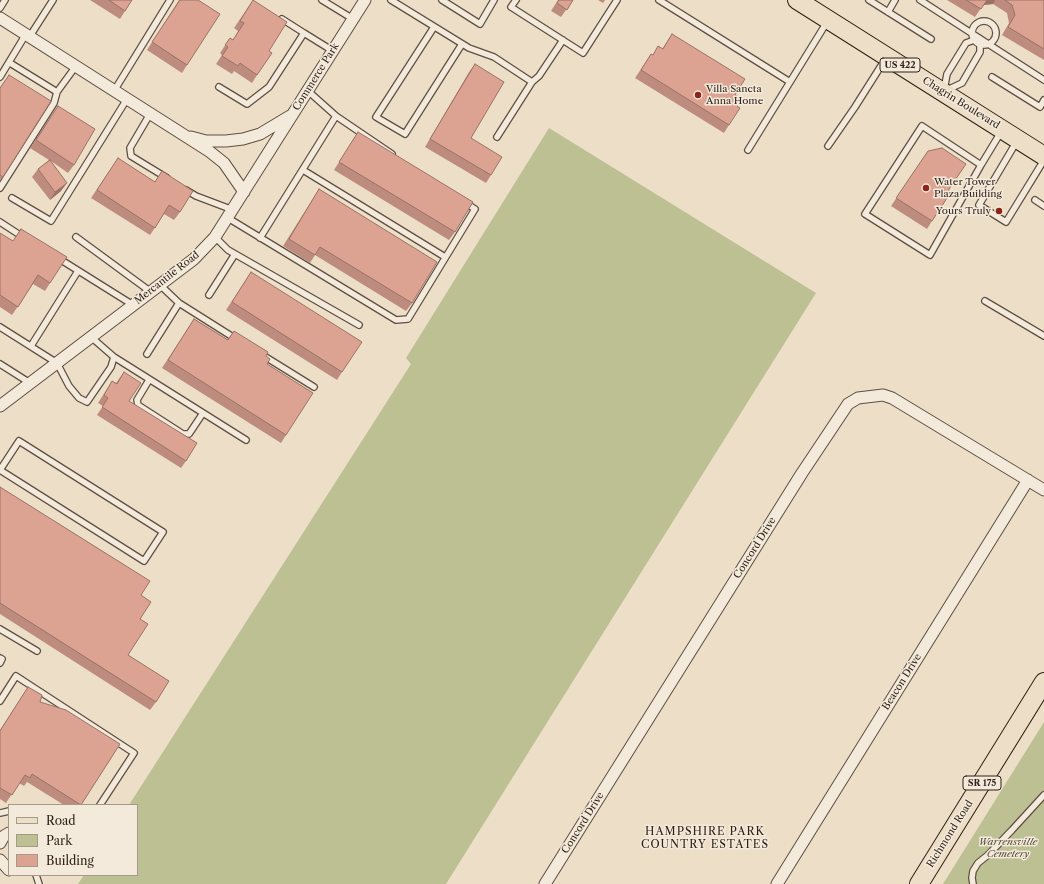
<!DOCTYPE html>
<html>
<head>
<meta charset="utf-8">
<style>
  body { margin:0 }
  #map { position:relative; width:1044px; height:884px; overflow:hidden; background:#eddfc7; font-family:"Libre Caslon Text",serif }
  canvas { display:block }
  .legend { position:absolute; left:8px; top:804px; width:130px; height:72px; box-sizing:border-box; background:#f3eadb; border:1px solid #a5998c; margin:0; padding:5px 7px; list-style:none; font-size:12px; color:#2f1f16 }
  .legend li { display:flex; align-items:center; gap:8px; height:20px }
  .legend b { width:20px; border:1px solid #a5998c }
</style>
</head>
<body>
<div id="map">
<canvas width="1044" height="884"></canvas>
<ul class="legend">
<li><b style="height:5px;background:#eddfc7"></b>Road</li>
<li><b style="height:11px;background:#bdc092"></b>Park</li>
<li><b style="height:11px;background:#dca392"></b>Building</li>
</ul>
</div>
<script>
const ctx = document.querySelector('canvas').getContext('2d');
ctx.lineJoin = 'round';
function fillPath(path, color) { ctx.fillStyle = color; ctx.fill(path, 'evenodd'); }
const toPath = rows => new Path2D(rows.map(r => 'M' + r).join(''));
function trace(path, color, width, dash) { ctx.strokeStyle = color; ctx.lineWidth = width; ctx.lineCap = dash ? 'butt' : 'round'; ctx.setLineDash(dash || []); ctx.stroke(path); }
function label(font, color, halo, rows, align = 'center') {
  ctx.font = font + ' "Libre Caslon Text",serif'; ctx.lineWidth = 3; ctx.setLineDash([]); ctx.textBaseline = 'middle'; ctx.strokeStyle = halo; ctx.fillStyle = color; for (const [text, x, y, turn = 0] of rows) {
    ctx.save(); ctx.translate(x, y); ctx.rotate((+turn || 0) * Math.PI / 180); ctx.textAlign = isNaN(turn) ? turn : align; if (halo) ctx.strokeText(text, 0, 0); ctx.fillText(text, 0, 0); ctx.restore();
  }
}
const green = toPath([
  [549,128,816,293,446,884,78,884,84,875,137,875,137,805,129,805,411,364,406,358],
  [1044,722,1044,884,943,884]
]);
const service = toPath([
  [322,0,353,19],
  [391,0,469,48,494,57,532,82],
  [442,0,480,24,494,0],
  [516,0,511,7,583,53,617,0],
  [659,0,790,82,827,22],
  [869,0,931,39],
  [920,0,1044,80],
  [0,8,5,0],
  [888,12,895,0],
  '972 33a12 12 0 1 1 24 0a12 12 0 1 1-24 0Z',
  [434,27,376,117,405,134,462,44],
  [304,33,333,51],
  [30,36,53,0],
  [0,77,26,34],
  [992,77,1040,107,1044,100],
  [219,87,247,104,269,87,304,33,282,19],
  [944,90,947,74,966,43,977,39],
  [947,90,962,83,980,52,980,41],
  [114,91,170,0],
  [57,92,76,66],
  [150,114,130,148,131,156,167,178],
  [336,116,392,154],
  [497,137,532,82,539,76,563,40],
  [1017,141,979,205,1006,222,1044,160],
  [828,146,855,107,886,58],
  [748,150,790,82],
  [981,165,930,255,865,214,922,126,981,165,1001,132],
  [303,170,445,257],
  [0,188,54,103,57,92,10,63],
  [186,190,196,196,233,210],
  [12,198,51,221,127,99],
  [1035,200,1044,206],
  [228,218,396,320,408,319,475,209,464,202],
  [0,222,23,237],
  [76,237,151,292],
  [215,237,228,250,359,325],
  [260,238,336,116,308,91],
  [58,258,133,305],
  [160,285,179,303,236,339],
  [209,295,235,254],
  [985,301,1044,336],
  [0,327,57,363,69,386,79,398,87,402,111,367,114,357,91,337],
  [31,346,78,271],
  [147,354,179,303],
  [264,356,314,387],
  [114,357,246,440],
  [0,364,30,383],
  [149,380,137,400,138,405,183,434,189,434,203,413],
  [19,441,163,532,144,561,0,470,19,441],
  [0,629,37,651],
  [0,658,2,659,0,663],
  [0,701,16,676,134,753,100,805],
  [0,813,9,811],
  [36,875,39,884],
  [973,884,972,878,973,871,978,863,988,855,1012,830,1044,795]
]);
const minor = toPath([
  [0,18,209,151,224,163,244,192],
  [191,137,206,141,226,141,243,139,260,134,290,116],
  [0,406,194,259,215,237,365,0],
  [0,843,4,836,9,833],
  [0,860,9,870],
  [545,884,802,473,848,404,858,398,883,395,892,398,1044,490],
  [777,884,1028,480]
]);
const primary = toPath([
  [797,0,1044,156],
  [919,884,1044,682]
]);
const wall = toPath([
  [90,0,132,0,120,19],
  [179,0,198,0,187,65,182,73,147,50],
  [253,0,269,51,257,75,252,83,234,71,232,74,216,64,222,55,220,53,230,38,233,40,238,31,234,28],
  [558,0,573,0,561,17,551,11],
  [598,0,605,0,603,3],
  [947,0,1044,0,1044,60,1002,35,1009,23,1007,13,993,4,983,5,975,17],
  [672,34,735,95,737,106,729,125,724,133,635,78,651,54,653,55,658,46,662,49],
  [475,64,471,138,491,175,486,183,425,147,469,72],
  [9,75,3,177,0,180,0,88],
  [58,106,74,165,68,173,51,161,61,191,50,200,32,177,38,169,49,160,30,148],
  [358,132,455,232,449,240,334,170],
  [928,151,932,221,927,229,891,206],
  [118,158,155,182,162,171,180,212,174,220,164,214,150,235,91,198],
  [319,189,412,303,406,311,315,255,310,263,283,246],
  [21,229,50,283,45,291,33,284,12,315,0,307,0,233,13,241],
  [251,272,342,372,337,380,226,310],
  [194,319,227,340,234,331,266,356,267,364,286,435,281,443,162,368],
  [124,372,129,401,186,461,181,468,97,415,103,406,98,403,112,381,116,383],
  [0,487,140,619,128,655,156,702,150,710,0,614],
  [28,687,40,702,120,744,81,805,64,805,27,782,24,786,19,783,6,803,0,799,0,730]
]);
const shadedWall = toPath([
  [986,0,995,0,993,4,983,5],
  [67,183,61,191,50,200,55,192]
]);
const building = toPath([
  [109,0,132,0,125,11,109,0],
  [180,0,198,0,220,14,187,65,152,42,180,0],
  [253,0,287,22,269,51,272,53,257,75,240,63,238,66,222,56,228,47,225,45,230,38,233,40,244,23,240,21,253,0],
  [559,0,573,0,567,10,557,3,559,0],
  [966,0,987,0,981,9,966,0],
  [1005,0,1044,0,1044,49,1008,27,1015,15,1012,5,1005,0],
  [672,34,745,79,735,95,741,98,737,106,740,108,729,125,641,70,651,54,653,55,658,46,663,49,672,34],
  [475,64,504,82,471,138,502,157,491,175,430,139,475,64],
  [9,75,51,101,3,177,0,175,0,88,9,75],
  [58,106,95,129,74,165,36,140,58,106],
  [358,132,473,202,455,232,339,162,358,132],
  [942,148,966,164,949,189,949,195,932,221,896,198,928,151,942,148],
  [118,158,155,182,162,171,193,191,180,212,169,205,155,228,97,190,118,158],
  [50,160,67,183,55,192,38,169,50,160],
  [319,189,437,262,412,303,320,247,315,255,289,239,319,189],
  [21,229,67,257,50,283,38,275,18,307,0,295,0,233,13,241,21,229],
  [251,272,362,342,342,372,232,302,251,272],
  [194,319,228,340,234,331,268,352,266,356,270,359,267,364,313,393,286,435,168,360,194,319],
  [124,372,141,383,129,401,197,443,186,461,102,407,108,398,104,395,112,381,117,384,124,372],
  [0,487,150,581,141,595,151,602,140,619,148,624,128,655,169,681,156,702,0,603,0,487],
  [28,687,42,695,40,702,66,710,120,744,81,805,32,774,30,778,25,775,12,795,0,788,0,731,28,687]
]);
const markers = [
  [698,95,4,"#8f2418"],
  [926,188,4,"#8f2418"],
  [999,211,4,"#8f2418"]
];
const shields = [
  [900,65,40],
  [982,783,38]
];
const shieldNames = [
  ["US 422",900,65],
  ["SR 175",982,783]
];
const streetNames = [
  ["Commerce Park",316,77,-58],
  ["Chagrin Boulevard",961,103,32],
  ["Mercantile Road",167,278,-38],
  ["Concord Drive",755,548,-58],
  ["Beacon Drive",902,682,-58],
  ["Concord Drive",583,823,-58],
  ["Richmond Road",950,834,-58]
];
const poiNames = [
  ["Villa Sancta",706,89],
  ["Anna Home",706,101],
  ["Water Tower",934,182],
  ["Plaza Building",934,194],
  ["Yours Truly",991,211,"right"]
];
const parkNames = [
  ["Warrensville",1008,842],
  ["Cemetery",1008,854]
];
const neighbourhoodNames = [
  ["HAMPSHIRE PARK",705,832],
  ["COUNTRY ESTATES",705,845]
];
fillPath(green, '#bdc092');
trace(service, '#5e4f42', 8);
trace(minor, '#5e4f42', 13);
trace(primary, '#2f1f16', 20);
trace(service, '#f3eadb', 5.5);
trace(minor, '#f3eadb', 11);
trace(primary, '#eddfc7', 18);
fillPath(wall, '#bd8c7e');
fillPath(shadedWall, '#9a7266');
fillPath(building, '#dca392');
trace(building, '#9a7266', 1);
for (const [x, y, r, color] of markers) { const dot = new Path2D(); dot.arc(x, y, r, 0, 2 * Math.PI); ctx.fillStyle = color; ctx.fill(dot); trace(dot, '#f3eadb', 1.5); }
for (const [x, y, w] of shields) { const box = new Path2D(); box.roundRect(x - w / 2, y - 7, w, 14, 3); ctx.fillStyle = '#f3eadb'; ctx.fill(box); trace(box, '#2f1f16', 1); }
label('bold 9px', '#2f1f16', null, shieldNames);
label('10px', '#2f1f16', '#f3eadb', streetNames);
label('10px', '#2f1f16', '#f3eadb', poiNames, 'left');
label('italic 10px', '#5a4f3b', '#f3eadb', parkNames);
ctx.letterSpacing = '1px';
label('11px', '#2f1f16', '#f3eadb', neighbourhoodNames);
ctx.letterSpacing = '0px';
</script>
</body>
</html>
